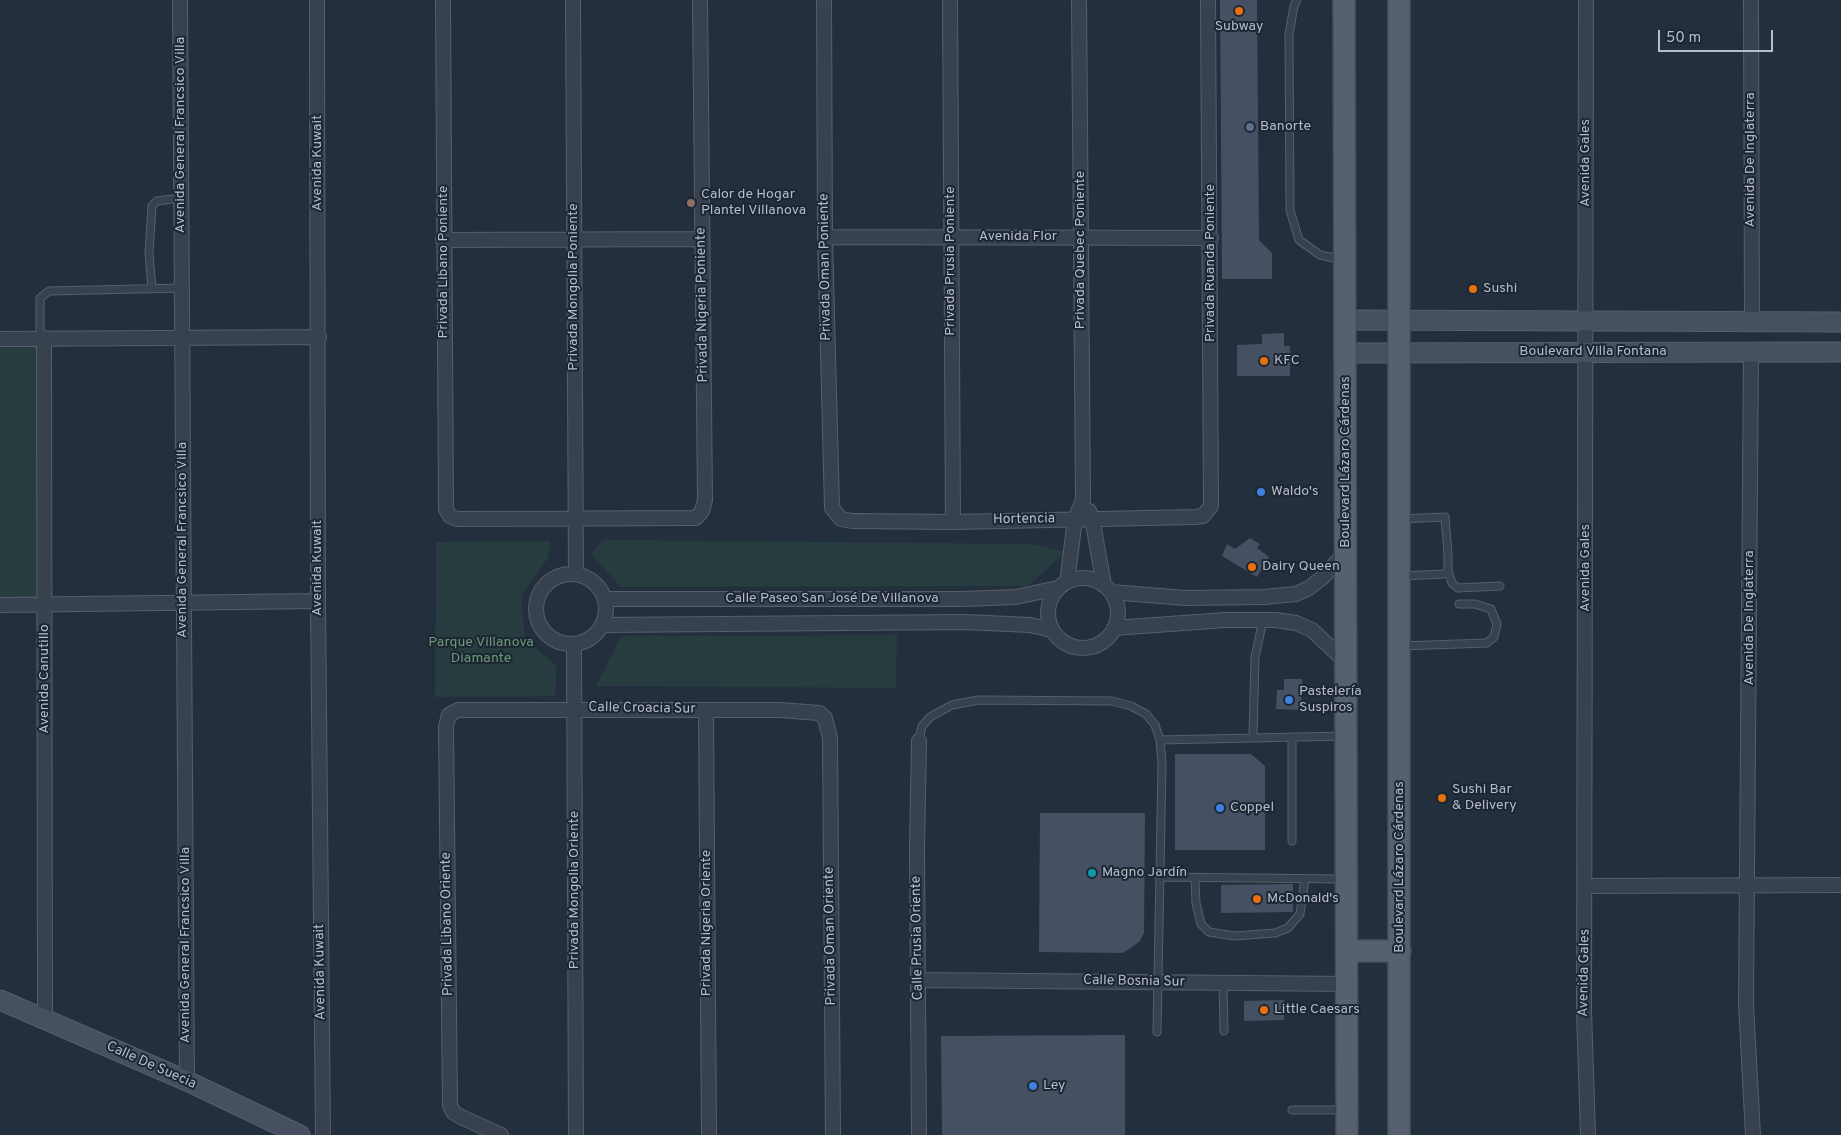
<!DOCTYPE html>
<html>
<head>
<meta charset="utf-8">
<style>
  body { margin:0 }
  #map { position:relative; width:1841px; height:1135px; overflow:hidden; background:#242f3e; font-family:Overpass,sans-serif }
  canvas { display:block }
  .scale { position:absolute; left:1658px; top:30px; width:115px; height:22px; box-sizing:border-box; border:2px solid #b4bcc9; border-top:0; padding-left:6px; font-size:15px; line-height:18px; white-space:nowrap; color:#b4bcc9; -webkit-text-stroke:4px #1d2633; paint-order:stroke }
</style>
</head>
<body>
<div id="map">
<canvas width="1841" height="1135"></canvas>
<div class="scale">50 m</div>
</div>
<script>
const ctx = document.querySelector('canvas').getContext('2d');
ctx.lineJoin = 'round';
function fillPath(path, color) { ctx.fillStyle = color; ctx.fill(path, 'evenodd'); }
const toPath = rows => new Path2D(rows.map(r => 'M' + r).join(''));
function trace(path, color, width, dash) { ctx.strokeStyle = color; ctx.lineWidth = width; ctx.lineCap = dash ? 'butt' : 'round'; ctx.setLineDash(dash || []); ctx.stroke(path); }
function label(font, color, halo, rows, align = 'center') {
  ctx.font = font + ' Overpass,sans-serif'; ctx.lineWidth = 4; ctx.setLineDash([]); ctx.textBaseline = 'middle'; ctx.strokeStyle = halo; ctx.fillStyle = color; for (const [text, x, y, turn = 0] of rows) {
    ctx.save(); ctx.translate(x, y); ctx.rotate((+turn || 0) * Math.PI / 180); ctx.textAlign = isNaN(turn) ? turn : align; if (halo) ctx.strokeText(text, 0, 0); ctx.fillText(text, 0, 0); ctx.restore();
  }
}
const green = toPath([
  [42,339,42,603,0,604,0,340],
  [603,540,1032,544,1066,552,1028,586,621,587,591,554],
  [550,541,548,558,521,596,525,637,557,667,555,696,435,697,436,542],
  [897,635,896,688,596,686,621,636]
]);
const building = toPath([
  [1220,0,1257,0,1259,240,1272,253,1272,279,1222,279],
  [1284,333,1284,346,1290,346,1290,376,1237,376,1237,345,1262,344,1262,334],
  [1250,538,1260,544,1257,548,1269,557,1257,577,1222,556,1227,544,1235,549],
  [1284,679,1302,679,1301,710,1276,709,1277,690,1284,690],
  [1175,754,1251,754,1265,766,1265,850,1175,850],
  [1040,813,1145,813,1144,933,1140,941,1131,948,1122,953,1039,952],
  [1293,884,1293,912,1221,913,1221,885],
  [1284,1000,1284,1020,1244,1021,1244,1001],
  [1125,1035,1125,1135,942,1135,941,1036]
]);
const lane = toPath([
  [1297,0,1294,6,1289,34,1290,210,1299,240,1320,255,1343,260],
  [152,289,149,253,152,206,157,201,181,198],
  [40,338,40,298,49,291,181,288],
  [1400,519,1445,517,1448,554,1448,571,1444,574,1402,576],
  [1448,571,1452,583,1458,588,1500,586],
  [1400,646,1487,643,1494,637,1497,624,1491,609,1475,604,1459,604],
  [1253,737,1255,657,1263,620],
  [1160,740,1344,736],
  [919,741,922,726,930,717,952,705,979,700,1112,701,1131,706,1146,714,1155,725,1160,740,1162,763,1157,1032],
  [1292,841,1292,737],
  [1160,877,1345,879],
  [1195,878,1196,903,1201,924,1209,932,1235,936,1275,933,1288,928,1300,914,1305,879],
  [1223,983,1224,1031],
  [1292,1110,1345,1110]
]);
const street = toPath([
  [180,0,187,1081],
  [317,0,318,601,323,1135],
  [443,0,446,509,450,516,457,519,696,518,702,511,705,500,700,0],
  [573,0,576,574],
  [824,0,825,237,832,508,841,519,852,521,953,522,1195,517,1203,516,1211,506,1208,0],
  [950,0,953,522],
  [1586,0,1584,1011,1588,1135],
  [1751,0,1752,321],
  [825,237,1211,238],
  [443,240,702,239],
  [44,338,45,1019],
  [0,339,319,337],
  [1751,351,1746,1004,1753,1135],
  [1089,511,1092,518,1104,585],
  '536 609a35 35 0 1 1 70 0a35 35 0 1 1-70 0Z',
  '1048 613a35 35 0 1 1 70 0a35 35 0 1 1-70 0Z',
  [1067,582,1075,519,1083,500,1079,0],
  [1111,592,1185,598,1264,597,1296,594,1309,588,1322,578,1347,551],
  [605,599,963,599,1016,597,1058,588],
  [0,605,318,601],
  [602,625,965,622,1030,625,1052,630],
  [1114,628,1225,620,1276,620,1296,623,1312,630,1347,663],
  [574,645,576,1135],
  [706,710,709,1135],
  [919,741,917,848,919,1135],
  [1586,886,1841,885],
  [920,980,1348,984],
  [501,1135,461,1117,453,1112,450,1105,446,726,449,715,458,710,780,710,819,713,825,718,830,738,833,1135]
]);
const secondary = toPath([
  [1345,320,1841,322],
  [1345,353,1841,352],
  [0,1000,187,1081,300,1135]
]);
const primary = toPath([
  [1344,0,1347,1135],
  [1348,951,1400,951],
  [1399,1135,1399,0]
]);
const markers = [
  [1239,11,5,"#e8710a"],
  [1250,127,5,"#5c6f8a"],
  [691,203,5,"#8d6e63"],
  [1473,289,5,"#e8710a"],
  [1264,361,5,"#e8710a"],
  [1261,492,5,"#3f7fe0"],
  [1252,567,5,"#e8710a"],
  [1289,700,5,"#3f7fe0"],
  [1442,798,5,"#e8710a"],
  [1220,808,5,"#3f7fe0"],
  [1092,873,5,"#0f9aa8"],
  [1257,899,5,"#e8710a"],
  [1264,1010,5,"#e8710a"],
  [1033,1086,5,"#3f7fe0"]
];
const poiNames = [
  ["Subway",1239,27,"center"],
  ["Banorte",1260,127],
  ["Calor de Hogar",701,195],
  ["Plantel Villanova",701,211],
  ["Sushi",1483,289],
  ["KFC",1274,361],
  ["Waldo's",1271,492],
  ["Dairy Queen",1262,567],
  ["Pastelería",1299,692],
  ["Suspiros",1299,708],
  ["Sushi Bar",1452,790],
  ["& Delivery",1452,806],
  ["Coppel",1230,808],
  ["Magno Jardín",1102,873],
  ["McDonald's",1267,899],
  ["Little Caesars",1274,1010],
  ["Ley",1043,1086]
];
const streetNames = [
  ["Avenida General Francsico Villa",181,135,-90],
  ["Avenida De Inglaterra",1751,160,-90],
  ["Avenida Kuwait",318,163,-90],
  ["Avenida Gales",1586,163,-90],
  ["Avenida Flor",1018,237],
  ["Privada Quebec Poniente",1081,250,-90],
  ["Privada Prusia Poniente",951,261,-90],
  ["Privada Libano Poniente",444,262,-90],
  ["Privada Ruanda Poniente",1211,263,-90],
  ["Privada Oman Poniente",826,267,-91],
  ["Privada Mongolia Poniente",574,287,-90],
  ["Privada Nigeria Poniente",703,305,-91],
  ["Boulevard Villa Fontana",1593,352],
  ["Boulevard Lázaro Cárdenas",1346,462,-90],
  ["Hortencia",1024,520,-1],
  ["Avenida General Francsico Villa",183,540,-90],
  ["Avenida Kuwait",318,568,-90],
  ["Avenida Gales",1586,568,-90],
  ["Calle Paseo San José De Villanova",832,599],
  ["Avenida De Inglaterra",1750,618,-90],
  ["Avenida Canutillo",45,679,-90],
  ["Calle Croacia Sur",642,709,1],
  ["Boulevard Lázaro Cárdenas",1400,867,-90],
  ["Privada Mongolia Oriente",575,890,-90],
  ["Privada Nigeria Oriente",707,923,-90],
  ["Privada Libano Oriente",448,924,-91],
  ["Privada Oman Oriente",831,936,-91],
  ["Calle Prusia Oriente",918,938,-91],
  ["Avenida General Francsico Villa",186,945,-90],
  ["Avenida Kuwait",321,972,-91],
  ["Avenida Gales",1585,973,-89],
  ["Calle Bosnia Sur",1134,982,1],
  ["Calle De Suecia",151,1066,24]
];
const parkNames = [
  ["Parque Villanova",481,643],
  ["Diamante",481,659]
];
fillPath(green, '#263c3f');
fillPath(building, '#455162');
trace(lane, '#565f6c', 9);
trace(street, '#565f6c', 16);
trace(secondary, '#565f6c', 21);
trace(primary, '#414a57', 24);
trace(lane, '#38414e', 7);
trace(street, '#38414e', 14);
trace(secondary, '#465061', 19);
trace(primary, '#56606e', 21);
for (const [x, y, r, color] of markers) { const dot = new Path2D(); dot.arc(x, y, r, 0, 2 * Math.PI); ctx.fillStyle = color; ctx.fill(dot); trace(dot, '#1d2633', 2); }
label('14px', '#b4bcc9', '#1d2633', poiNames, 'left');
label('14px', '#b4bcc9', '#1d2633', streetNames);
label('14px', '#6b9a76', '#1d2633', parkNames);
</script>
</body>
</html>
